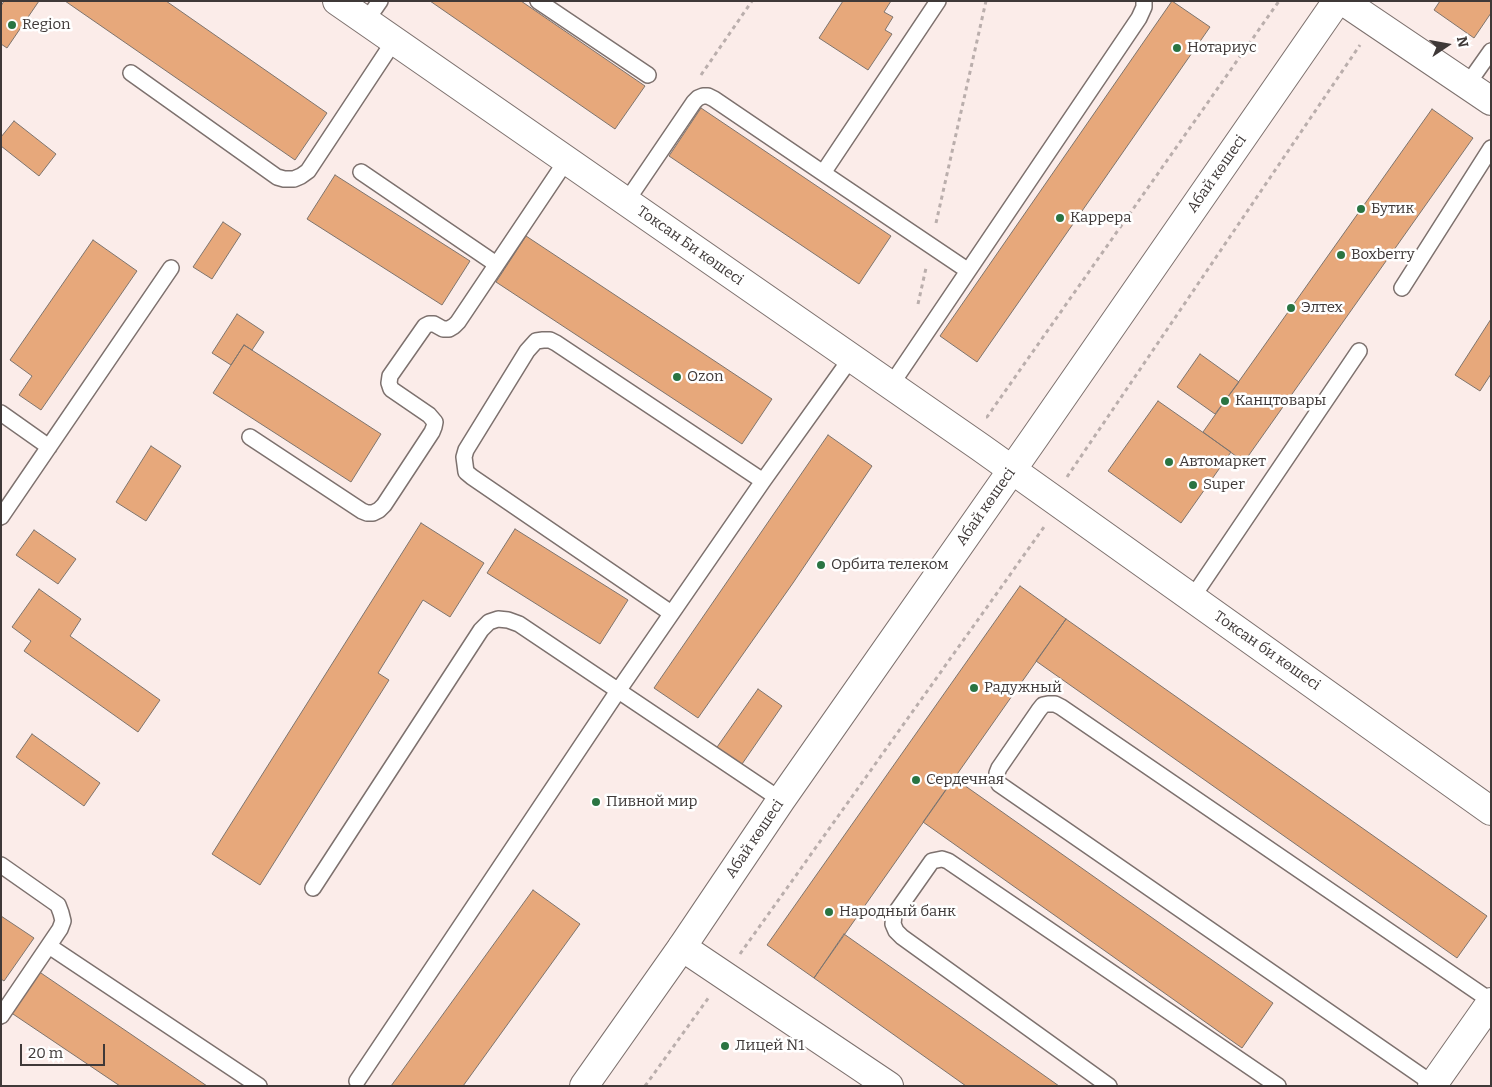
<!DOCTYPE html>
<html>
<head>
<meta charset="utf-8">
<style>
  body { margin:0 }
  #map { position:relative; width:1492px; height:1087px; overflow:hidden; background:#fbece9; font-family:Bitter,serif }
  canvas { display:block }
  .frame { position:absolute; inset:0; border:2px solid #3f3938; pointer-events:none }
  .north { position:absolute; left:1422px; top:20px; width:50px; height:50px; -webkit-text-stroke:4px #fff; paint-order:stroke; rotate:78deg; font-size:14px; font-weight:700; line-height:20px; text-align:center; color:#3f3938 }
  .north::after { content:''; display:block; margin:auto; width:18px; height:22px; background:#3f3938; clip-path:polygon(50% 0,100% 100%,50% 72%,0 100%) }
  .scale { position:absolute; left:20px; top:1044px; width:85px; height:22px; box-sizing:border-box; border:2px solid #3f3938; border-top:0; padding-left:6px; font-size:15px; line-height:18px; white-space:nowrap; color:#3f3938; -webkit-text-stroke:4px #fff; paint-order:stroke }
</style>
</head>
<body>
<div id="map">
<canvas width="1492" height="1087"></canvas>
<div class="frame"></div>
<div class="north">N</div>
<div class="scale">20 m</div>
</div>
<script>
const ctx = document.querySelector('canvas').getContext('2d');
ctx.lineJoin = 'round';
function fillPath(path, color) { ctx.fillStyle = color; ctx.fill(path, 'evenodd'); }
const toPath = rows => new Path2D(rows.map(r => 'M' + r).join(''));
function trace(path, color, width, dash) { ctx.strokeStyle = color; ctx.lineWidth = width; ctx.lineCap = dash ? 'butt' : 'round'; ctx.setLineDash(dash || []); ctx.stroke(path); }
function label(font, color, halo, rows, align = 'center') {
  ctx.font = font + ' Bitter,serif'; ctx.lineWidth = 5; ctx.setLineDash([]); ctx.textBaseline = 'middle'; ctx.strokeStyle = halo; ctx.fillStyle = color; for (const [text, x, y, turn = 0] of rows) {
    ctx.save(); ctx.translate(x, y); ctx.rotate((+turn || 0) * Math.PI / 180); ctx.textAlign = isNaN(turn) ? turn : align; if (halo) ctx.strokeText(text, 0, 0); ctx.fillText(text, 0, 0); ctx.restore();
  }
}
const building = toPath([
  [4,1,39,1,7,48,1,44,1,6,4,1],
  [65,1,166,1,327,113,295,160,65,1],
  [430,1,521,1,645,86,615,129,430,1],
  [843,1,891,1,884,12,893,17,885,30,892,34,868,70,819,38,843,1],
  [1172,1,1210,27,977,362,940,336,1172,1],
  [1440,1,1491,1,1491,13,1474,38,1434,10,1440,1],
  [701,108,891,236,859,284,669,156,701,108],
  [1432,109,1473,138,1244,462,1203,432,1432,109],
  [14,121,56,154,39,176,1,146,1,137,14,121],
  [335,175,470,261,442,305,307,219,335,175],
  [223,222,241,234,212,279,193,267,223,222],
  [526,236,772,399,742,444,496,282,526,236],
  [93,240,137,271,41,410,19,395,32,376,10,360,93,240],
  [237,314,264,332,252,350,244,345,231,365,212,353,237,314],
  [1491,319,1491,374,1480,391,1455,375,1491,319],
  [244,345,381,434,351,482,213,393,244,345],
  [1200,354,1239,382,1215,414,1177,387,1200,354],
  [1158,401,1231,452,1181,523,1108,471,1158,401],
  [828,435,872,466,793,583,698,718,654,688,828,435],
  [151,446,181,466,146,521,116,502,151,446],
  [421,523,484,563,450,617,423,600,378,673,389,680,260,885,212,854,421,523],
  [515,529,628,600,600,644,487,573,515,529],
  [34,530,76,559,58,584,16,555,34,530],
  [1020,586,1066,619,814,978,767,945,1020,586],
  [39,589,81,619,70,636,160,700,138,732,24,651,31,641,12,627,39,589],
  [1066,619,1487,916,1457,958,1036,661,1066,619],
  [758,689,782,706,740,767,715,750,758,689],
  [32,734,100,783,84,806,16,757,32,734],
  [954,778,1273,1003,1242,1048,923,822,954,778],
  [533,890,580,924,463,1086,391,1086,533,890],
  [1,916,34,938,4,981,1,979,1,916],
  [844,934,1059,1086,966,1086,814,978,844,934],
  [38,971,207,1086,120,1086,10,1012,38,971]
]);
const path = toPath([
  [701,75,752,1],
  [936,223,986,1],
  [918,304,926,268],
  [986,417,987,417,1279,1],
  [1067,477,1360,45],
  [740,954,1044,527],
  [645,1086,709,997]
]);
const service = toPath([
  [538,1,648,75],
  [366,21,380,1],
  [131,73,277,177,284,179,294,179,301,176,308,171,394,41],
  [1467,85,1491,51],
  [361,172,496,264],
  [823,173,967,270],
  [626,202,694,102,698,98,703,96,708,96,714,99,823,173,938,1],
  [1402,288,1491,148],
  [891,385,1139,18,1144,7,1144,1],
  [1,413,49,447],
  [250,437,362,511,367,513,373,513,379,510,384,505,432,432,434,427,435,422,429,415,391,389,389,383,390,376,425,326,429,324,434,324,443,329,449,329,454,326,458,322,566,161],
  [1,517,171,268],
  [1192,598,1359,351],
  [671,613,472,477,466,472,464,457,466,450,527,351,536,341,543,340,550,340,556,343,763,481],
  [1,865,58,905,61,913,63,921,60,929,1,1016],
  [313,888,481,630,489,622,498,619,508,620,519,624,781,800],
  [49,946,259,1086],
  [357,1081,618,691,763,481,851,358],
  [1433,1084,999,784,997,779,997,773,999,768,1039,710,1043,705,1048,704,1055,704,1061,707,1491,1001],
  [1109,1086,902,937,896,931,893,924,894,915,932,861,942,859,948,861,1278,1086]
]);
const minor = toPath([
  [337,1,980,447,1491,811],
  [1343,1,1491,101],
  [682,947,889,1086],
  [1432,1086,1491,1002]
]);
const tertiary = toPath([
  [584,1086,682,947,781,800,1035,437,1337,1]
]);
const markers = [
  [12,25,5,"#2a7442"],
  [1177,48,5,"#2a7442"],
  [1361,209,5,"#2a7442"],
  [1060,218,5,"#2a7442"],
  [1341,255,5,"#2a7442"],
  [1291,308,5,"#2a7442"],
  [677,377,5,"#2a7442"],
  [1225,401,5,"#2a7442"],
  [1169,462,5,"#2a7442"],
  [1193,485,5,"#2a7442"],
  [821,565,5,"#2a7442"],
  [974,688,5,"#2a7442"],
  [916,780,5,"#2a7442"],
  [596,802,5,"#2a7442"],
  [829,912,5,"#2a7442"],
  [725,1046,5,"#2a7442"]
];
const poiNames = [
  ["Region",22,25],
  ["Нотариус",1187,48],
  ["Бутик",1371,209],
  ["Каррера",1070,218],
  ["Boxberry",1351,255],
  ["Элтех",1301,308],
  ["Ozon",687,377],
  ["Канцтовары",1235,401],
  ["Автомаркет",1179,462],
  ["Super",1203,485],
  ["Орбита телеком",831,565],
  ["Радужный",984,688],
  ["Сердечная",926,780],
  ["Пивной мир",606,802],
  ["Народный банк",839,912],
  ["Лицей N1",735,1046]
];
const streetNames = [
  ["Абай көшесі",1217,174,-55],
  ["Токсан Би көшесі",690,246,35],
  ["Абай көшесі",986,507,-55],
  ["Токсан би көшесі",1267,651,35],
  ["Абай көшесі",755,839,-56]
];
fillPath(building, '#e7a87b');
trace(building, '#7e746d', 1);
trace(service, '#7d716e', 18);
trace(minor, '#7d716e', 30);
trace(tertiary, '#7d716e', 30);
trace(path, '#baaeac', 3, [4, 4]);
trace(service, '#fff', 15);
trace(minor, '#fff', 28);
trace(tertiary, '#fff', 28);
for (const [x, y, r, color] of markers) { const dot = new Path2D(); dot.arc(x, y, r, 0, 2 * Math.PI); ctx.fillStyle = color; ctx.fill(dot); trace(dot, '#fff', 2); }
label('15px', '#3f3938', '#fff', poiNames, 'left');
label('15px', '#3f3938', '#fff', streetNames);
</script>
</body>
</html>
